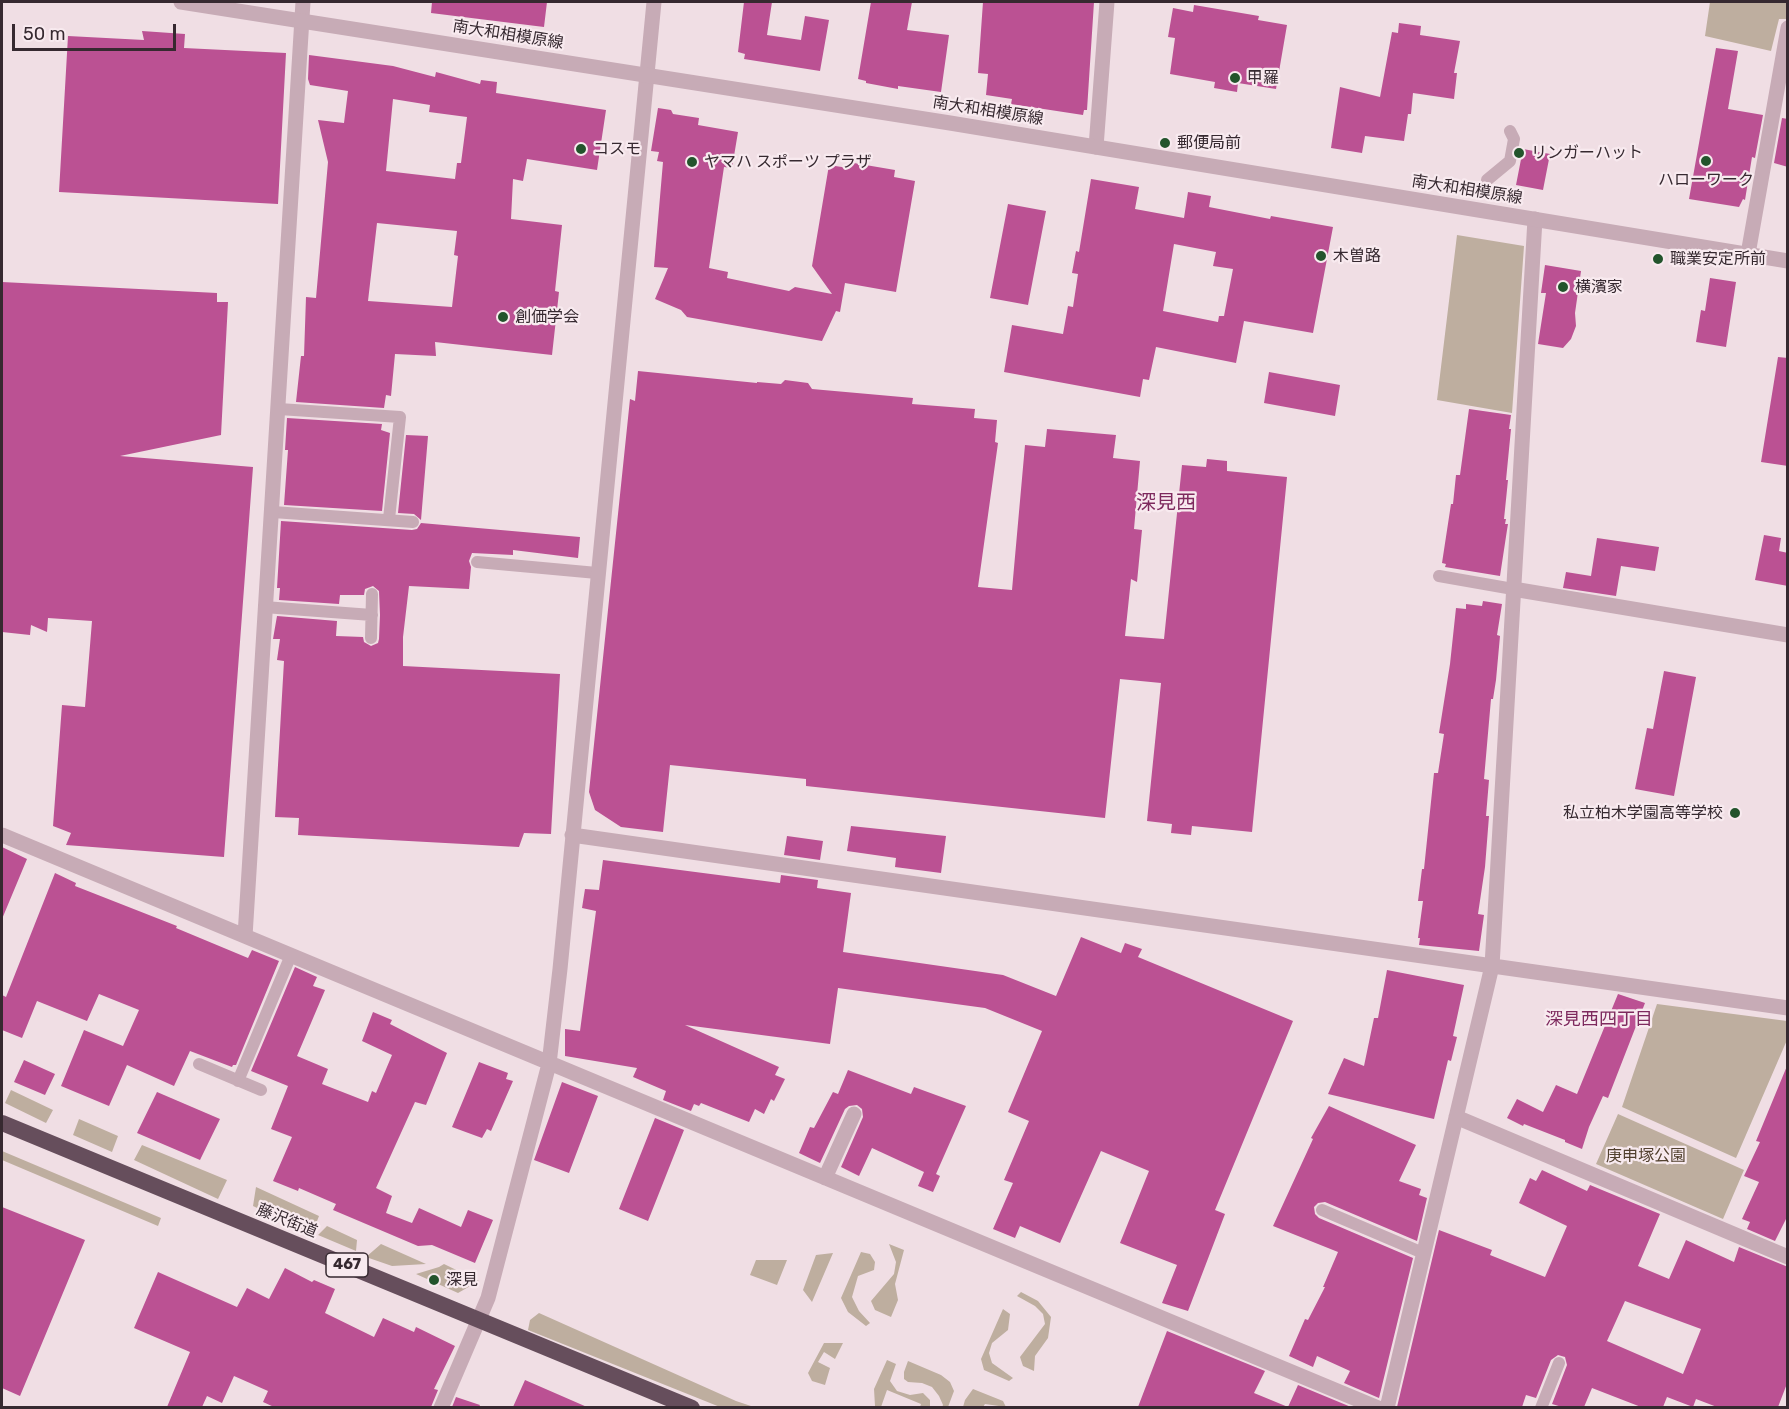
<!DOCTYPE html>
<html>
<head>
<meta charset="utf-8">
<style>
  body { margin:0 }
  #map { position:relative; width:1789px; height:1409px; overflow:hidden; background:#f0dee4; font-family:Rubik,sans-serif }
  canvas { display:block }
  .frame { position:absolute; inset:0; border:3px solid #362930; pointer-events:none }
  .scale { position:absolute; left:12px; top:24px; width:164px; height:27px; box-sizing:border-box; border:3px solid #362930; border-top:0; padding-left:8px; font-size:18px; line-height:21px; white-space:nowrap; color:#362930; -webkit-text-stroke:4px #f8eaef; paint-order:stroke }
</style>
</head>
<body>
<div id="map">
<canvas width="1789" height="1409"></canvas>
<div class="frame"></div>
<div class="scale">50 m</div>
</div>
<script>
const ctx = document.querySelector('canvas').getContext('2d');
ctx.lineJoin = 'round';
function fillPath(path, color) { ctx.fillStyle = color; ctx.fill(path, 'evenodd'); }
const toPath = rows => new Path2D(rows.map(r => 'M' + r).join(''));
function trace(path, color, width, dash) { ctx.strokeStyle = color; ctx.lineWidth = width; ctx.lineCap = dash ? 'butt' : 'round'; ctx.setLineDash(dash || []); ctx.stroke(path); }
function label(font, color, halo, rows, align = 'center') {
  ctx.font = font + ' Rubik,"Noto Sans JP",sans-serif'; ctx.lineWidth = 4.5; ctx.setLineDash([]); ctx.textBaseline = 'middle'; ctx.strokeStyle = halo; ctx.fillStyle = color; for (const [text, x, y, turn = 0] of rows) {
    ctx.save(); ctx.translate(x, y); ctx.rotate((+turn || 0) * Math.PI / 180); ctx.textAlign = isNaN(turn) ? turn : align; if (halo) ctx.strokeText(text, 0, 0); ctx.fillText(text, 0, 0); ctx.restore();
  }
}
const green = toPath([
  [1710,2,1787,2,1787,19,1779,19,1771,51,1705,36],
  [1457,235,1524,246,1512,413,1437,400],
  [1657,1004,1787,1021,1787,1040,1736,1158,1622,1107],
  [11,1090,53,1110,46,1123,5,1103],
  [1618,1114,1744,1170,1723,1219,1596,1164],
  [79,1119,118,1136,112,1152,73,1135],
  [142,1145,227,1180,218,1199,134,1160],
  [2,1151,161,1218,158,1226,2,1160],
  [256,1187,319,1216,312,1234,253,1206],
  [327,1226,357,1240,356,1251,318,1235],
  [381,1244,426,1264,392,1266,366,1257],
  [889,1244,904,1250,895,1284,898,1300,891,1317,875,1310,871,1301,894,1274,896,1262],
  [861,1252,870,1254,875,1262,874,1270,858,1276,852,1297,859,1311,870,1323,866,1326,848,1312,841,1298],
  [833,1253,812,1302,803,1290,816,1255],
  [756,1260,787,1260,777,1285,750,1275],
  [444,1264,479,1281,458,1293,416,1274,439,1267],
  [1021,1292,1038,1301,1051,1317,1048,1338,1035,1356,1034,1371,1023,1366,1020,1357,1045,1324,1043,1314,1035,1306,1017,1296],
  [1003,1309,1010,1314,1008,1330,992,1343,989,1353,992,1363,1013,1378,1009,1381,984,1370,981,1359],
  [539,1313,736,1401,754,1407,720,1407,528,1330,530,1320],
  [824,1343,843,1343,835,1359,824,1352,818,1362,830,1368,825,1385,812,1381,808,1373],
  [887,1360,896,1364,890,1381,897,1391,910,1395,923,1393,930,1400,930,1407,920,1407,921,1404,887,1390,881,1407,875,1406,874,1389],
  [908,1361,941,1375,950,1382,954,1391,948,1407,942,1407,943,1405,939,1396,932,1387,922,1383,908,1382,904,1379,904,1372],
  [973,1389,1003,1401,1006,1407,985,1404,983,1407,963,1407,965,1400]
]);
const building = toPath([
  [432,2,547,2,544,27,431,13],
  [744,2,772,2,767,35,801,40,805,16,829,20,820,71,744,59,745,54,738,52],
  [871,2,912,2,907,30,949,35,941,92,898,86,898,89,866,83,866,81,858,79],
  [983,2,1094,2,1087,110,1084,110,1083,115,1011,104,1012,99,986,95,988,74,978,73],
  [1194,5,1259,16,1258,20,1287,25,1276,89,1238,83,1237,92,1214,88,1215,82,1170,74,1175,38,1168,37,1173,8,1193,12],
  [1399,23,1421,26,1420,35,1460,41,1454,73,1457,73,1454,99,1413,93,1411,114,1408,114,1404,141,1365,136,1362,153,1331,148,1340,87,1380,97,1392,32,1398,33],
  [142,31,185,34,184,48,286,53,278,204,59,192,68,36,144,40],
  [1716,48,1738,51,1728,109,1763,115,1755,158,1752,157,1745,200,1743,199,1739,207,1689,199],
  [309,55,393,66,435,77,436,72,480,84,481,80,497,82,496,93,606,110,597,170,527,159,523,181,513,179,511,219,562,225,555,291,559,292,552,355,435,342,436,356,395,354,391,396,386,395,384,408,296,402,301,356,304,356,306,297,316,298,328,162,318,120,344,123,348,91,310,85,308,79],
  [393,99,430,105,429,112,467,117,461,163,457,163,455,179,386,171],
  [377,223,457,231,454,255,458,256,452,307,368,301],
  [658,108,671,110,673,114,699,118,698,125,738,132,732,168,724,167,709,268,728,272,727,278,789,291,795,287,832,294,812,266,829,165,848,168,848,162,895,170,894,177,915,181,896,292,845,283,840,312,836,311,822,341,687,317,681,310,655,299,668,268,654,267,663,162,657,161,659,152,651,151],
  [1782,118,1788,119,1788,167,1774,163],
  [1523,149,1550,154,1543,190,1516,185],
  [1091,179,1139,187,1135,209,1184,218,1188,192,1211,196,1209,207,1270,219,1271,216,1333,227,1313,333,1244,321,1236,363,1156,347,1149,380,1143,379,1140,397,1004,372,1012,325,1063,334,1068,306,1073,307,1078,274,1072,273,1076,251,1079,252],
  [1174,244,1216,252,1213,266,1233,269,1224,316,1219,316,1218,322,1163,311],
  [1008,204,1046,211,1028,305,990,298],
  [1545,265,1581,271,1575,313,1576,326,1571,339,1563,348,1538,344,1546,293,1541,293],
  [1710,278,1736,282,1726,347,1696,342,1701,310,1705,311],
  [2,282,217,293,217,302,228,302,221,435,120,456,253,467,224,857,66,845,71,833,53,826,62,705,85,707,92,621,48,618,47,632,31,625,30,635,2,632],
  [1778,357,1788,358,1788,466,1761,462],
  [638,371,757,383,757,382,781,384,785,380,808,383,812,389,913,398,912,404,975,409,974,418,997,420,995,442,998,443,978,587,1012,590,1025,445,1045,447,1047,429,1116,435,1113,458,1140,461,1134,529,1142,530,1137,582,1131,579,1125,636,1164,639,1182,465,1206,467,1207,459,1227,461,1227,471,1287,477,1252,832,1192,826,1191,835,1171,833,1172,824,1147,821,1161,683,1120,679,1105,818,806,786,806,779,670,765,663,832,621,827,595,810,589,792,630,399,635,401],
  [1269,372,1340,385,1335,416,1264,403],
  [1469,409,1511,415,1509,429,1511,429,1506,480,1508,480,1504,519,1506,519,1505,524,1508,524,1507,530,1500,576,1445,567,1446,564,1442,563,1451,504,1453,504,1456,475,1460,475],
  [287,418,382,424,381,430,390,433,382,511,284,505,288,450,285,450],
  [406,435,428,436,421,520,414,514,398,513],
  [281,521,412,530,417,529,421,523,580,537,578,558,513,550,513,555,472,553,469,561,471,567,469,589,409,586,403,637,403,666,560,674,551,834,524,833,519,847,298,835,299,818,275,817,284,661,277,660,280,639,273,639,277,616,337,621,336,636,363,637,364,642,371,646,378,643,379,639,380,615,379,591,373,586,365,589,364,595,340,595,339,604,279,600,280,588,277,588],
  [1764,535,1781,538,1779,551,1788,553,1788,586,1755,580],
  [1597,538,1659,547,1655,571,1621,566,1616,596,1563,588,1566,572,1591,576],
  [1483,601,1502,604,1497,635,1500,636,1496,680,1493,699,1491,699,1484,779,1489,780,1486,816,1489,816,1485,867,1478,914,1484,915,1479,951,1419,945,1420,938,1418,938,1423,901,1418,901,1422,869,1424,869,1434,773,1438,773,1444,734,1439,733,1450,664,1456,608,1466,609,1466,604,1482,606],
  [1664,671,1696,677,1674,796,1635,789,1647,728,1653,729],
  [851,826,946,836,941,873,895,867,896,858,847,851],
  [787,836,823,841,820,860,784,855],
  [2,847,27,859,2,919],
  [603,860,780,883,781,875,818,880,817,888,851,893,843,952,1003,975,1056,996,1081,937,1121,953,1125,943,1142,949,1138,957,1293,1021,1215,1210,1225,1214,1188,1311,1162,1303,1177,1265,1120,1243,1149,1171,1101,1151,1060,1243,1020,1226,1015,1238,993,1229,1013,1183,1004,1180,1029,1121,1008,1112,1042,1031,985,1008,838,988,830,1044,685,1025,779,1067,775,1075,785,1079,774,1101,771,1099,764,1114,755,1109,749,1122,701,1103,699,1106,694,1104,691,1111,663,1100,666,1091,633,1077,637,1068,565,1056,565,1029,580,1031,596,911,582,908,585,889,599,890],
  [55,873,76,883,75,886,177,926,176,928,248,958,252,950,279,961,236,1065,233,1065,232,1067,190,1051,174,1086,127,1065,109,1106,61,1086,84,1030,123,1046,139,1010,99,994,87,1021,37,1001,22,1038,2,1030,2,995,6,997],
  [295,967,317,977,313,986,325,990,297,1056,328,1069,322,1084,368,1102,372,1091,376,1093,392,1055,362,1041,373,1012,392,1020,390,1024,447,1053,426,1105,415,1102,376,1188,392,1196,386,1213,412,1223,419,1208,461,1227,468,1210,493,1220,475,1263,432,1245,418,1246,333,1210,336,1204,299,1188,298,1191,273,1181,292,1137,271,1129,288,1086,251,1071],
  [1387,970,1464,985,1453,1036,1457,1037,1451,1061,1448,1060,1434,1119,1328,1094,1344,1058,1364,1066,1374,1018,1378,1018],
  [1618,994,1645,1003,1608,1098,1603,1096,1589,1127,1582,1149,1565,1142,1565,1140,1524,1124,1523,1126,1507,1118,1517,1099,1543,1112,1556,1085,1577,1094],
  [24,1060,55,1074,45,1095,14,1082],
  [479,1062,508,1073,506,1079,513,1081,491,1131,487,1129,482,1138,452,1127],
  [1787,1066,1788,1215,1775,1241,1747,1229,1750,1222,1742,1219,1759,1182,1744,1176,1760,1142,1756,1141],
  [848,1070,911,1094,914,1087,966,1106,936,1174,940,1176,933,1192,918,1186,924,1172,872,1148,859,1176,841,1167,863,1117,862,1109,857,1105,849,1106,845,1109,820,1163,799,1153,810,1127,814,1128,833,1092,838,1094],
  [562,1082,598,1096,569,1173,534,1160],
  [157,1092,220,1119,200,1160,137,1133],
  [1329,1106,1416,1145,1399,1181,1421,1189,1419,1195,1427,1198,1417,1241,1325,1202,1318,1203,1314,1207,1315,1214,1319,1218,1413,1258,1379,1398,1344,1383,1350,1371,1317,1356,1313,1367,1289,1356,1305,1319,1308,1320,1325,1287,1323,1287,1338,1252,1273,1226,1313,1139,1311,1138],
  [655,1118,684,1130,648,1221,619,1209],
  [1542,1170,1587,1191,1590,1185,1660,1214,1638,1266,1669,1279,1686,1240,1734,1262,1739,1247,1788,1267,1788,1381,1778,1407,1717,1407,1696,1399,1693,1407,1667,1397,1663,1407,1641,1407,1592,1388,1584,1407,1562,1407,1552,1404,1567,1365,1565,1357,1558,1355,1551,1360,1536,1398,1526,1395,1522,1407,1397,1407,1439,1230,1492,1250,1490,1255,1545,1277,1567,1226,1519,1203,1530,1178,1536,1181],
  [1625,1301,1701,1329,1683,1374,1607,1341],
  [2,1207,85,1240,20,1396,2,1388],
  [285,1268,312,1282,314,1280,335,1289,325,1313,374,1337,383,1318,414,1332,416,1327,455,1346,434,1389,438,1390,431,1407,274,1407,263,1402,268,1391,234,1376,222,1403,207,1396,202,1407,167,1407,190,1352,134,1328,158,1272,237,1307,247,1288,269,1299],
  [1167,1331,1265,1371,1254,1393,1288,1407,1298,1385,1351,1407,1138,1407],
  [525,1380,587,1407,513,1407],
  [456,1397,480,1405,479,1407,452,1407]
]);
const service = toPath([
  [1487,180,1510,161,1514,139,1510,131],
  [279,409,400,417,389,519],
  [273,512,413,522],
  [477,562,597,573],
  [1439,576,1513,589],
  [264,607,372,615],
  [371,638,372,594],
  [199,1064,261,1090],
  [238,1081,291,955],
  [1322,1210,1423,1253],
  [1541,1408,1559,1363]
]);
const minor = toPath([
  [1096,147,1107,2],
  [1748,254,1788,28],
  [1513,589,1788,635],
  [2,835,1378,1408],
  [572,835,1788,1008],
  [245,936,303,2],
  [1456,1117,1788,1257],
  [825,1178,854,1114],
  [441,1408,488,1298,549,1064,560,969,654,2],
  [1387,1408,1492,966,1535,219]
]);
const tertiary = toPath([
  [181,2,950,123,1788,261]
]);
const trunk = toPath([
  [2,1123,692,1408]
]);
const markers = [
  [1235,78,6,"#23542c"],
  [1165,143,6,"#23542c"],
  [581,149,6,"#23542c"],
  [1519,153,6,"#23542c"],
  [1706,161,6,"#23542c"],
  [692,162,6,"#23542c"],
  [1321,256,6,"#23542c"],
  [1658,259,6,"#23542c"],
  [1563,287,6,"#23542c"],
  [503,317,6,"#23542c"],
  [1735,813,6,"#23542c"],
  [434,1280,6,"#23542c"]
];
const shields = [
  [347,1265,42]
];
const shieldNames = [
  ["467",347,1265]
];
const streetNames = [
  ["南大和相模原線",508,35,9],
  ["南大和相模原線",988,111,9],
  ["南大和相模原線",1467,190,9],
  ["藤沢街道",287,1221,22]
];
const poiNames = [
  ["甲羅",1247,78],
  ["郵便局前",1177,143],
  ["コスモ",593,149],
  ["リンガーハット",1531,153],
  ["ヤマハ スポーツ プラザ",704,162],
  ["ハローワーク",1706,180,"center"],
  ["木曽路",1333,256],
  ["職業安定所前",1670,259],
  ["横濱家",1575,287],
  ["創価学会",515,317],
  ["私立柏木学園高等学校",1723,813,"right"],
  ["深見",446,1280]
];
const parkNames = [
  ["庚申塚公園",1646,1156]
];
const neighbourhoodNames = [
  ["深見西四丁目",1599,1020]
];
const quarterNames = [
  ["深見西",1166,503]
];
fillPath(green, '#beae9f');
fillPath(building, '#bb5193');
trace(service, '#c7abb6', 12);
trace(minor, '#c7abb6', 15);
trace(tertiary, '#c7abb6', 15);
trace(trunk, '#664e5c', 16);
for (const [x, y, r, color] of markers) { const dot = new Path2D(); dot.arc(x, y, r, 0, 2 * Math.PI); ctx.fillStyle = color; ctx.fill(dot); trace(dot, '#f8eaef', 2); }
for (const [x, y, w] of shields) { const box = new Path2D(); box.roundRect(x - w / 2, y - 12, w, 24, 4.5); ctx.fillStyle = '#f8eaef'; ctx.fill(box); trace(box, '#362930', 1.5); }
label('bold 15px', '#362930', null, shieldNames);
label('16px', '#362930', '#f8eaef', streetNames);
label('16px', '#362930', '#f8eaef', poiNames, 'left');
label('16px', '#52412f', '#f8eaef', parkNames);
label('18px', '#7e2a5e', '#f8eaef', neighbourhoodNames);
label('20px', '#7e2a5e', '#f8eaef', quarterNames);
</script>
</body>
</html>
